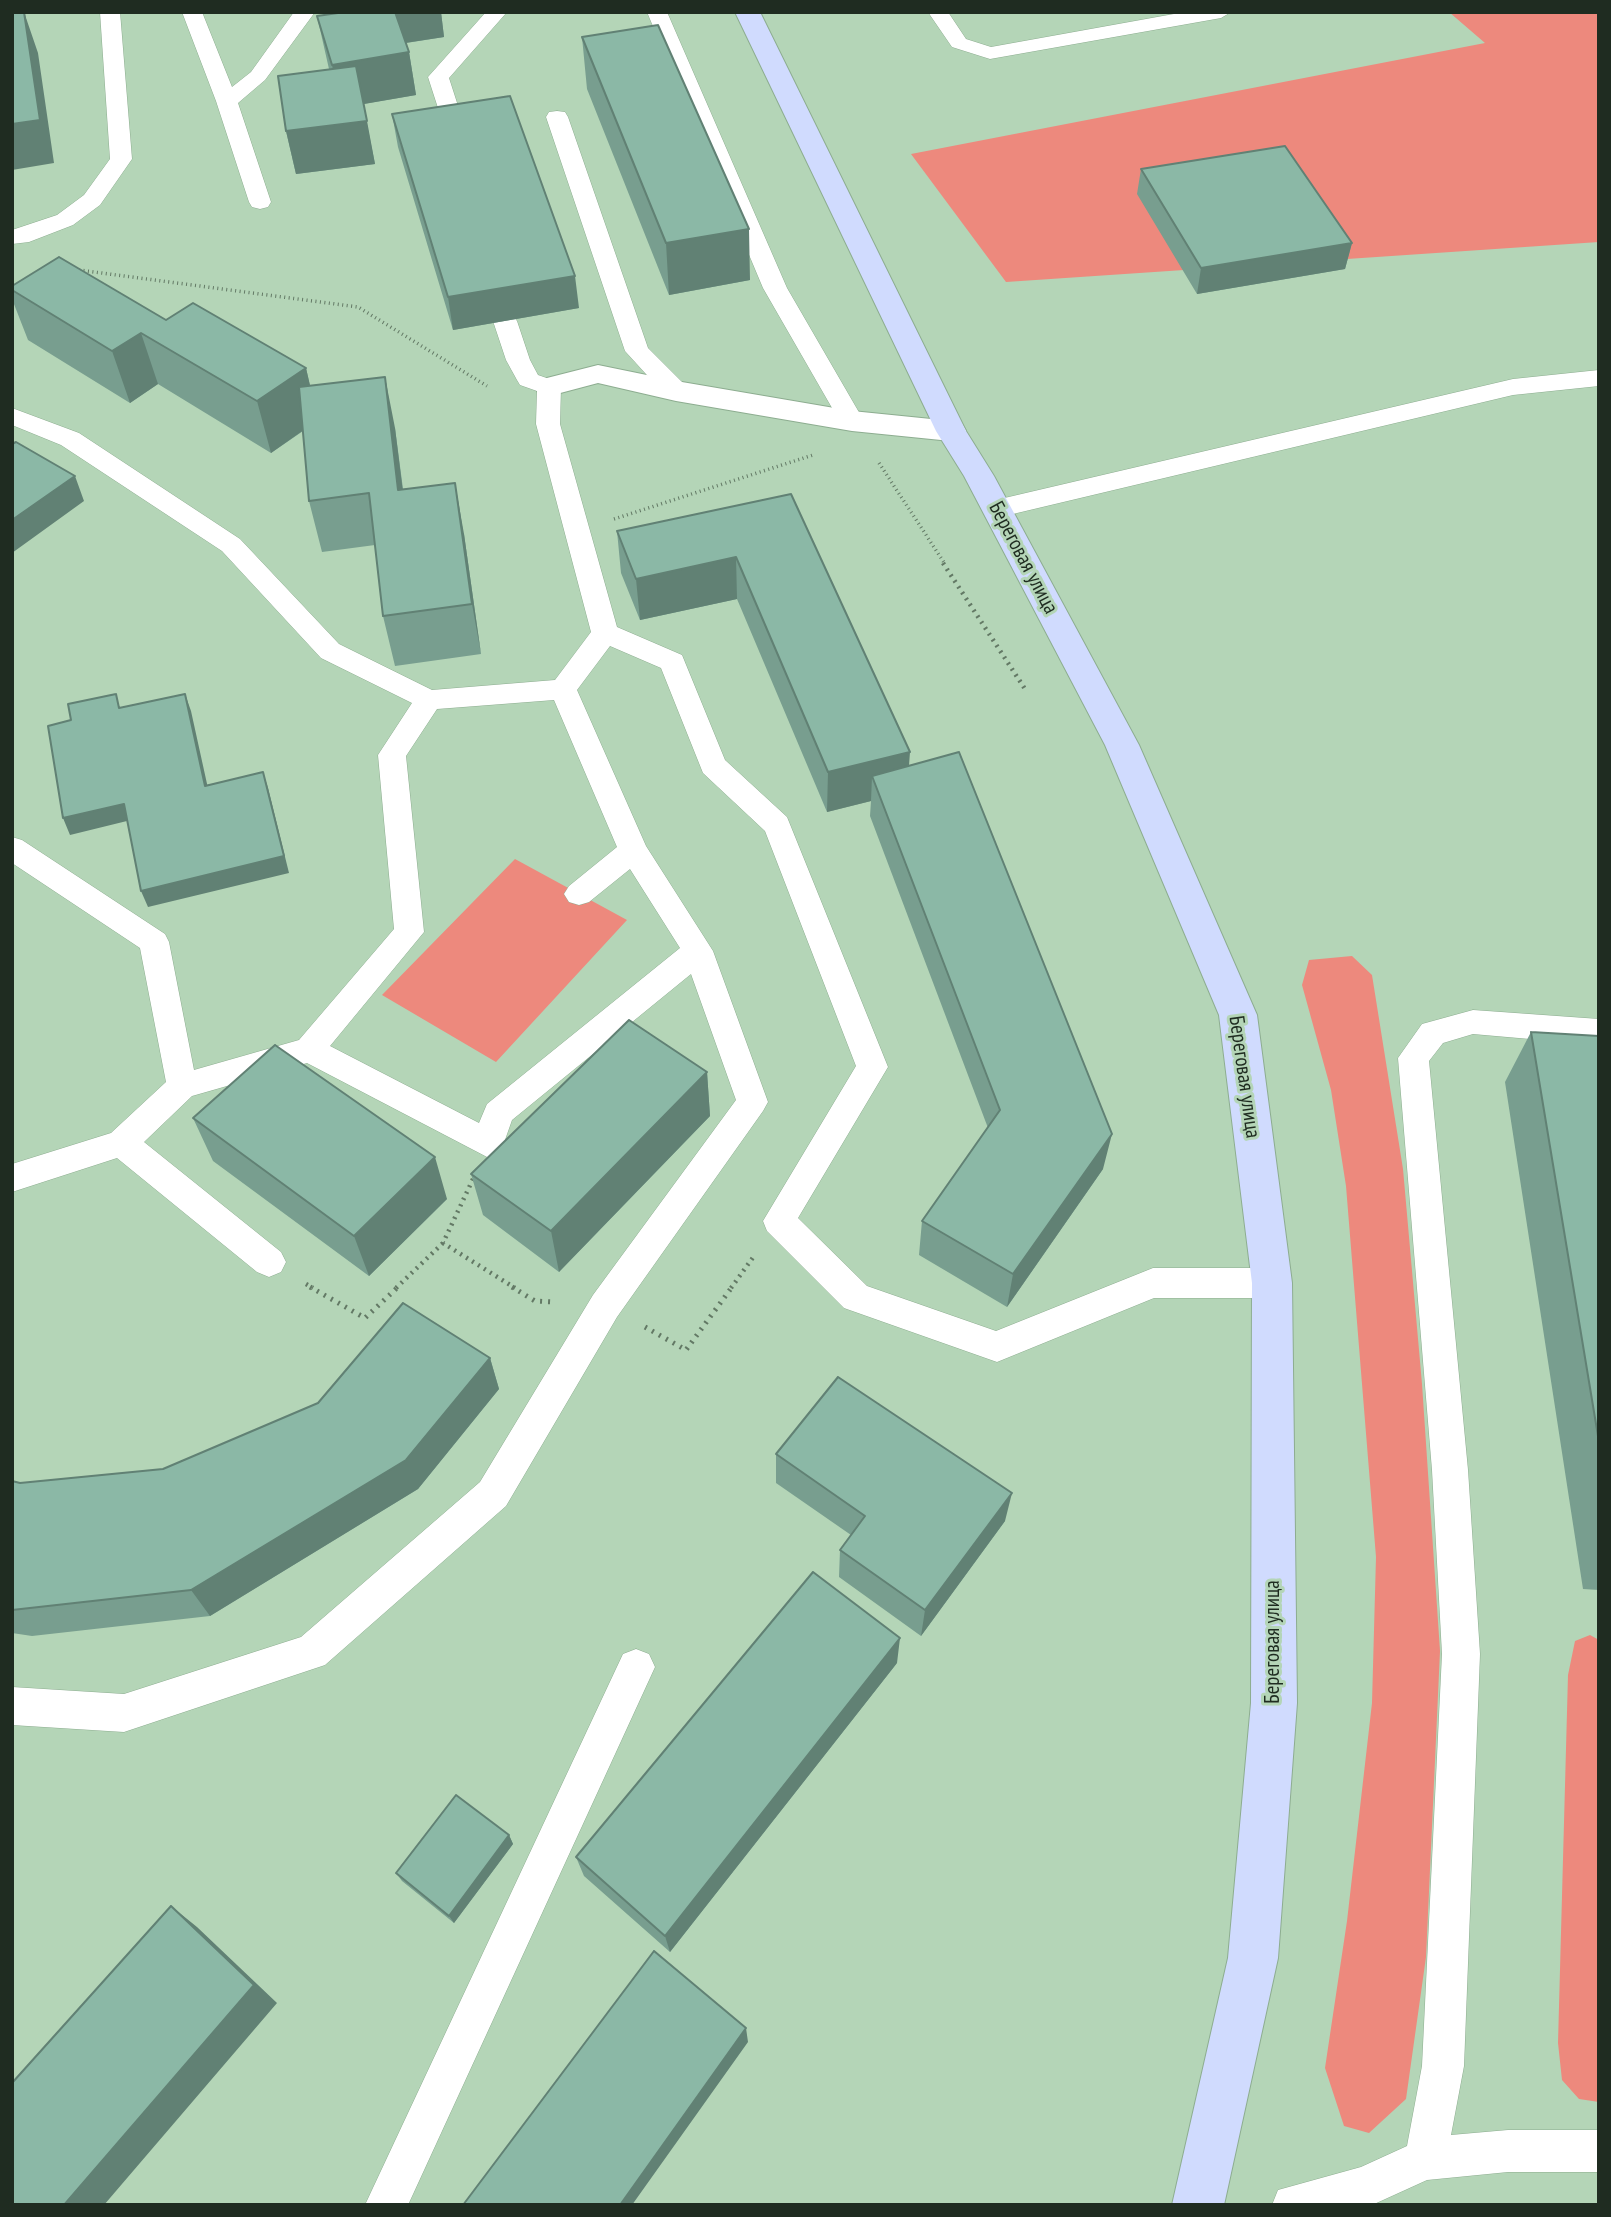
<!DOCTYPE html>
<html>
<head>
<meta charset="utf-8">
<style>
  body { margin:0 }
  #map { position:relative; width:1611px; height:2217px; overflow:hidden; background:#b4d5b7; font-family:"PT Sans Narrow",sans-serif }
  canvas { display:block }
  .frame { position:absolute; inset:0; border:14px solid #1f2c21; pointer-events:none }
</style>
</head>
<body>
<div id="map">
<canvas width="1611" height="2217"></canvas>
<div class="frame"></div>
</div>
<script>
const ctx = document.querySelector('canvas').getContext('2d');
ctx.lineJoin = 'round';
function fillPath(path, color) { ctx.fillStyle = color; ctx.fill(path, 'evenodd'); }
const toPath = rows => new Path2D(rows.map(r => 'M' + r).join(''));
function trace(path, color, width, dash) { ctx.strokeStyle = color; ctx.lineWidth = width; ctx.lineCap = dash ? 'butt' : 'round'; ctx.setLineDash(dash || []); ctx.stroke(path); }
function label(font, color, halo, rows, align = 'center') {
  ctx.font = font + ' "PT Sans Narrow",sans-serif'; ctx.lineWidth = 6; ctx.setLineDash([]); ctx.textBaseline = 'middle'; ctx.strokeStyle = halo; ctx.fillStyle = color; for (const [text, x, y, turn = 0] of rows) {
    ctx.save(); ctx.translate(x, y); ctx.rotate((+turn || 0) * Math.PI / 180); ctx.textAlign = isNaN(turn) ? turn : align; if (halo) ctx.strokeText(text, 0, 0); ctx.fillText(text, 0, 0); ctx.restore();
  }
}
const green = toPath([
  [1449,12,1599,12,1599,242,1006,282,911,154,1485,43],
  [515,859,627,920,496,1062,382,995],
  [1352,956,1372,975,1403,1169,1422,1384,1440,1651,1426,1957,1406,2099,1369,2133,1344,2126,1325,2068,1347,1921,1372,1703,1376,1557,1346,1186,1331,1090,1302,985,1309,960],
  [1590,1635,1599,1640,1599,2102,1579,2099,1562,2080,1558,2043,1568,1675,1575,1641]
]);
const pathFar2 = toPath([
  [79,270,358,307,487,386],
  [879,463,945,564],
  [614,519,813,455]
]);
const pathFar1 = toPath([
  [943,563,1025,689],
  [473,1179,443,1243,515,1288],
  [306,1284,313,1288],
  [396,1288,443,1243],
  [731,1288,754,1256]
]);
const path = toPath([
  [310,1287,365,1318,398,1287],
  [512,1287,535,1301,554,1302],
  [645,1327,686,1350,732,1287]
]);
const service = toPath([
  [100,12,120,12,132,159,100,205,73,225,29,242,12,244,12,230,57,215,84,195,110,159,100,12],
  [182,12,202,12,232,87,251,72,294,12,315,12,265,80,238,103,271,202,268,207,260,209,252,207,249,202,216,101,182,12],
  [486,12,507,12,449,78,468,137,465,142,457,143,449,142,428,77,486,12],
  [647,12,667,12,787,288,864,421,861,427,852,429,843,427,763,288,647,12],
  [928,12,948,12,966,39,991,47,1185,12,1231,12,1221,18,990,59,952,47,928,12],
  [557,111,565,112,568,117,648,348,685,385,688,391,685,397,676,399,667,397,625,351,546,117,549,112,557,111],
  [505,314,513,316,517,321,530,360,538,375,558,382,561,387,560,424,617,627,682,655,725,760,787,817,888,1067,798,1218,867,1286,996,1331,1153,1268,1272,1268,1284,1273,1289,1283,1284,1293,1272,1298,1154,1298,997,1362,844,1308,767,1231,763,1221,856,1066,765,831,703,773,661,668,610,646,577,690,646,846,713,951,768,1102,763,1111,617,1317,506,1506,325,1665,124,1732,12,1725,12,1687,124,1694,301,1637,480,1482,593,1295,736,1100,691,974,512,1120,500,1154,489,1158,307,1063,192,1096,144,1142,281,1252,286,1262,281,1272,269,1277,257,1272,117,1158,12,1192,12,1164,111,1133,166,1082,140,948,12,863,12,837,22,840,165,934,169,942,194,1070,299,1040,394,929,378,755,412,703,321,658,222,551,61,445,12,425,12,408,79,433,240,539,339,644,432,690,555,680,591,632,536,424,537,391,520,385,517,380,506,360,493,321,497,316,505,314],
  [554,700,617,847,569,886,564,894,569,902,579,905,589,902,630,869,680,948,487,1104,479,1123,330,1046,424,932,406,756,437,709,554,700],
  [1599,370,1599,386,1513,395,996,518,987,515,983,509,987,503,996,500,1513,379,1599,370],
  [1473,1010,1599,1019,1599,1045,1473,1034,1443,1043,1429,1061,1468,1470,1480,1654,1464,2066,1451,2135,1508,2130,1599,2130,1599,2172,1508,2172,1427,2180,1372,2205,1272,2205,1278,2190,1361,2167,1407,2146,1422,2066,1442,1654,1432,1470,1398,1058,1422,1024,1473,1010],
  [636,1649,649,1654,655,1667,408,2205,365,2205,623,1654,636,1649]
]);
const minor = toPath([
  [598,365,676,381,852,411,951,421,962,424,966,431,962,438,951,441,852,431,676,401,598,383,549,396,539,394,534,387,539,380,598,365]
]);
const secondary = toPath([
  [735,12,760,12,966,431,994,476,1139,745,1257,1015,1292,1283,1297,1703,1278,1958,1224,2205,1172,2205,1228,1958,1251,1703,1252,1283,1219,1015,1105,745,964,476,936,431,735,12]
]);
const wall = toPath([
  [345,12,441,12,444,37,406,43,409,52,416,95,363,104,375,164,296,174,286,131,329,69,317,16],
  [582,37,750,280,669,295,587,89],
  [392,114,579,308,453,330,398,147],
  [1141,169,1352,243,1345,269,1197,294,1137,194],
  [12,286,166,320,306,368,310,386,395,428,403,489,464,534,481,654,395,666,383,616,375,545,322,552,309,501,303,431,271,453,158,384,130,403,28,340,12,299],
  [791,494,909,766,1103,1169,1007,1307,919,1255,922,1221,988,1128,870,816,871,801,827,812,737,599,640,620,621,573,617,531],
  [1531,1032,1599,1036,1599,1590,1583,1589,1505,1082],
  [707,1072,710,1116,559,1272,483,1215,471,1174],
  [193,1118,447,1199,369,1276,213,1161],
  [490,1358,499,1389,418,1489,210,1616,32,1636,12,1633,12,1481,20,1483,163,1469],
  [776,1454,1005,1521,921,1636,839,1577,840,1550,851,1535,776,1483],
  [897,1663,670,1952,584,1876,576,1857],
  [509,1835,513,1844,454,1923,402,1881,396,1873]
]);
const shadedWall = toPath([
  [24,12,38,53,54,163,12,170,12,124],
  [365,12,441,12,444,37,372,48],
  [409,52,416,95,341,108,332,65],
  [367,121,375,164,296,174,286,131],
  [749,229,750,280,669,295,666,243],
  [1352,243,1345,269,1197,294,1201,268],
  [575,276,579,308,453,330,448,297],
  [141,333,158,384,130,403,112,351],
  [306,368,318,420,271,453,257,401],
  [385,377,395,428,409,541,398,490],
  [75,476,84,501,12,553,12,520],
  [455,483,464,534,481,654,472,604],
  [736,557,737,599,640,620,636,579],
  [185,694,191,711,211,802,205,786],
  [910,752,907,792,872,776,871,801,827,812,828,772],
  [263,772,268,788,289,873,148,907,141,891],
  [124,804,131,820,70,835,63,818],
  [707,1072,710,1116,559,1272,551,1231],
  [1112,1134,1103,1169,1007,1307,1013,1274],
  [435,1157,447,1199,369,1276,354,1236],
  [490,1358,499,1389,418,1489,210,1616,191,1590],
  [1012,1493,1005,1521,921,1636,925,1610],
  [900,1638,897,1663,670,1952,665,1936],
  [509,1835,513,1844,454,1923,449,1916],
  [171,1906,197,1927,277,2003,104,2205,64,2205],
  [746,2028,748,2042,632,2205,620,2205]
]);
const building = toPath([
  [12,12,24,12,40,120,12,124,12,12],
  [345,12,395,12,409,52,332,65,317,16,345,12],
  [658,25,749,229,666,243,582,37,658,25],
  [356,66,367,121,286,131,278,76,356,66],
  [510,96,575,276,448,297,392,114,510,96],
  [1285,146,1352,243,1201,268,1141,169,1285,146],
  [59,257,166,320,193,303,306,368,257,401,141,333,112,351,12,290,12,286,59,257],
  [385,377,398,490,455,483,472,604,383,616,369,493,309,501,299,387,385,377],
  [16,442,75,476,12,520,12,444,16,442],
  [791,494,910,752,828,772,736,557,636,579,617,531,791,494],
  [116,694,119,708,185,694,205,786,263,772,284,856,141,891,124,804,63,818,48,726,71,720,68,704,116,694],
  [959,752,1112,1134,1013,1274,922,1221,1000,1110,872,776,959,752],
  [629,1020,707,1072,551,1231,471,1174,629,1020],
  [1531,1032,1599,1036,1599,1442,1531,1032],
  [275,1045,435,1157,354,1236,193,1118,275,1045],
  [403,1303,490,1358,406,1460,191,1590,12,1610,12,1481,20,1483,163,1469,318,1403,403,1303],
  [838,1377,1012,1493,925,1610,840,1550,865,1516,776,1454,838,1377],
  [813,1572,900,1638,665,1936,576,1857,813,1572],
  [456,1795,509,1835,449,1916,396,1873,456,1795],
  [171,1906,254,1985,64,2205,12,2205,12,2083,171,1906],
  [654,1951,746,2028,620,2205,463,2205,654,1951]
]);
const streetNames = [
  ["Береговая улица",1023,558,62],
  ["Береговая улица",1244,1077,82],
  ["Береговая улица",1273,1642,-90]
];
fillPath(green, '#ed897d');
trace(service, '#8dad90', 1);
trace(minor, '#8dad90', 2);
trace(secondary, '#8dad90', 2);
trace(pathFar2, '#637965', 3.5, [1, 3.5]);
trace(pathFar1, '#637965', 4.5, [2, 5]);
trace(path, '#637965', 5, [2, 6]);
fillPath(service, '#fff');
fillPath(minor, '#fff');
fillPath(secondary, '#d0dbfe');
fillPath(wall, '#789e8f');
fillPath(shadedWall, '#618174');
fillPath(building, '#8bb8a6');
trace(building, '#618174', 2);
label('21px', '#1f2c21', '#b4d5b7', streetNames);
</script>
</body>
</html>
